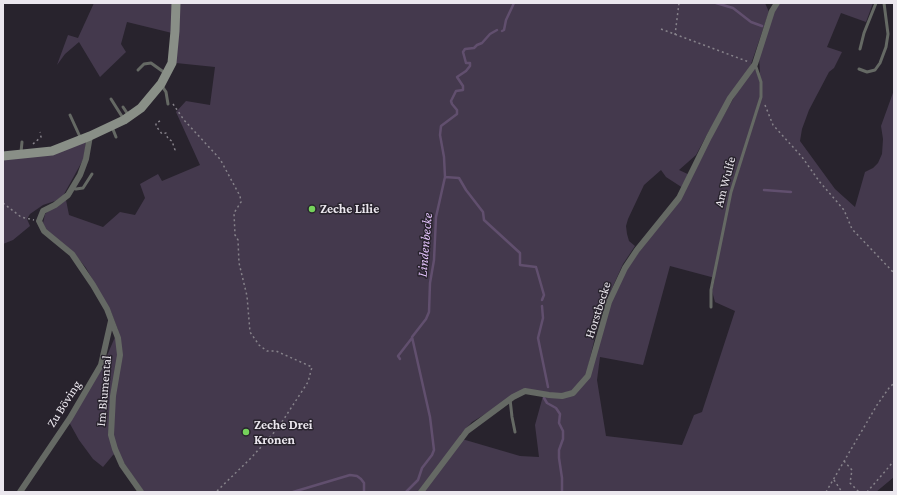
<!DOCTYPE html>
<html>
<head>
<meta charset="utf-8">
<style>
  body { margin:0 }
  #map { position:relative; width:897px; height:495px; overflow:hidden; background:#28232d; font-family:"Crimson Pro",serif }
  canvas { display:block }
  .frame { position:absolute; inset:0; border:4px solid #ebe7ee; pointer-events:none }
</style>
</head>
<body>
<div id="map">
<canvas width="897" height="495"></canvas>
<div class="frame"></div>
</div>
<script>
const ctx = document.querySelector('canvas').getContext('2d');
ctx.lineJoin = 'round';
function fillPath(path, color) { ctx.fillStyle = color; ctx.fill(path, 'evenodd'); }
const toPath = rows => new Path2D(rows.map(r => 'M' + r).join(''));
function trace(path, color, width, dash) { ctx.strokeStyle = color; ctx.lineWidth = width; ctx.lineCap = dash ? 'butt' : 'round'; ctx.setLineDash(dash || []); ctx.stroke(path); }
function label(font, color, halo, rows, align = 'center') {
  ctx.font = font + ' "Crimson Pro",serif'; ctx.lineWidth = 3; ctx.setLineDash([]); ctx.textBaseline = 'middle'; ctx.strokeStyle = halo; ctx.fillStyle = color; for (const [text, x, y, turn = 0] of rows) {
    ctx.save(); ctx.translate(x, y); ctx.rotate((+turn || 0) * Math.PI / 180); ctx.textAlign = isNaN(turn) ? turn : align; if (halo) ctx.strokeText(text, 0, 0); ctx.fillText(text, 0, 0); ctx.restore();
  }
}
const green = toPath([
  [94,3,172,3,172,33,127,22,121,44,126,52,100,77,79,42,65,54,57,65,68,35,78,38],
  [178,3,765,3,769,12,750,67,709,131,696,155,679,170,692,176,701,155,740,87,754,69,760,73,759,56,774,12,780,3,873,3,866,22,841,13,827,47,842,52,834,68,829,72,809,110,802,129,800,141,835,189,855,207,865,172,873,168,878,163,882,154,883,139,881,126,894,90,894,477,876,492,144,492,122,460,118,452,113,455,103,467,93,459,79,440,69,422,103,365,118,330,111,312,86,268,73,252,46,230,43,223,44,219,45,214,50,210,66,200,69,215,103,227,120,212,135,215,145,198,140,184,158,174,162,181,200,165,176,112,186,101,210,105,215,67,176,63],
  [661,170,666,177,686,190,626,269,611,303,590,376,573,394,543,396,535,425,539,457,520,456,462,439,460,435,472,422,525,390,557,394,572,391,586,376,600,315,623,264,635,246,629,241,627,234,626,226,628,219,644,185],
  [670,266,715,278,712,291,715,302,735,311,702,412,694,415,682,445,606,436,597,380,600,357,643,365],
  [86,142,84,158,63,196,55,201,43,205,30,214,27,219,30,226,13,240,3,244,3,159]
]);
const stream = toPath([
  [716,3,733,8,751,22,762,26],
  [502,31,504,30,506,20,514,3],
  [445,177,459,178,466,190,483,212,484,220,520,253,520,265,536,267,544,295,542,300],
  [764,190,791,192],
  [542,306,543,318,538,338,548,387],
  [400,359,398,356,412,338],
  [544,398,547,403,556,408,560,414,559,423,563,431,563,439,559,450,559,458,562,478,562,492],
  [293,492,350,475,357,476,361,479,364,483,364,492],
  [406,492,418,480,422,468,432,455,434,450,430,417,412,337,426,319,429,312,430,283,434,260,436,217,445,177,444,157,440,135,441,126,457,114,457,110,452,104,451,101,456,91,463,90,463,86,457,77,466,71,470,66,470,63,466,63,463,52,465,49,474,48,477,45,482,43,490,34,497,30]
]);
const path = toPath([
  [661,29,749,62],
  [675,35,679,3],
  [173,104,184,120,220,159,240,196,241,202,234,213,235,235,238,240,239,263,247,296,250,332,259,345,267,351,276,351,312,367,308,382,278,428,252,457,216,492],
  [765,105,773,125,802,157,819,181,844,210,852,229,894,273],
  [160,121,156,123,156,126,162,134,166,133,168,139,172,141,175,150,173,152],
  [33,144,41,137,40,132],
  [3,203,21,217,34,220],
  [844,461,852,470,850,483,859,492],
  [834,480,842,492],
  [826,492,877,405,889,388,894,383],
  [867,492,894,461]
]);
const lane = toPath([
  [860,49,864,33,876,3],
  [859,69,867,72,875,70,880,63,886,47,888,34,884,3],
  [138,70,144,64,151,63,165,73],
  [162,86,166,92,168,104],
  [111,99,123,118],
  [123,107,129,116],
  [70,115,81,139],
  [112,127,116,137],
  [21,152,22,142],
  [72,188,76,189,83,188,92,174],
  [711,307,711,290,731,192,761,97,761,82,755,64],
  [510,399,512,417,515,432]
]);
const street = toPath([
  [90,136,86,159,80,175,68,195,55,205,43,211,39,221,44,231,72,254,93,285,107,309,118,338,120,355,113,396,111,435,115,449,122,465,141,492],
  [20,492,70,418,101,365,111,321],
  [421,492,467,431,513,397,525,391,549,395,562,396,573,393,588,376,609,302,625,268,637,250,679,198,709,137,730,98,755,64,772,11,777,3]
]);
const secondary = toPath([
  [3,156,52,151,90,136,124,120,141,108,161,84,172,63,175,31,176,3]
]);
const markers = [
  [312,209,4,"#75d25b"],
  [246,432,4,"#75d25b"]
];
const streetNames = [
  ["Am Wulfe",725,182,-75],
  ["Horstbecke",598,310,-72],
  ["Im Blumental",104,391,-85],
  ["Zu Böving",64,404,-58]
];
const poiNames = [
  ["Zeche Lilie",320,209],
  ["Zeche Drei",254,425],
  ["Kronen",254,440]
];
const waterNames = [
  ["Lindenbecke",425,245,-85]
];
fillPath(green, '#44394d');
trace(stream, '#614f6e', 2.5);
trace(path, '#86828a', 1.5, [2, 3]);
trace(lane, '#656964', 3);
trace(street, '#656964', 6);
trace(secondary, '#898f87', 9);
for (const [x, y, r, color] of markers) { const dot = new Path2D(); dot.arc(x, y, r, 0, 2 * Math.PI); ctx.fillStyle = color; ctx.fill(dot); trace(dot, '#28232d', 1.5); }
label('13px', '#ebe7ee', '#28232d', streetNames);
label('bold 13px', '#ebe7ee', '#28232d', poiNames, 'left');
label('italic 14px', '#dfbff7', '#28232d', waterNames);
</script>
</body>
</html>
